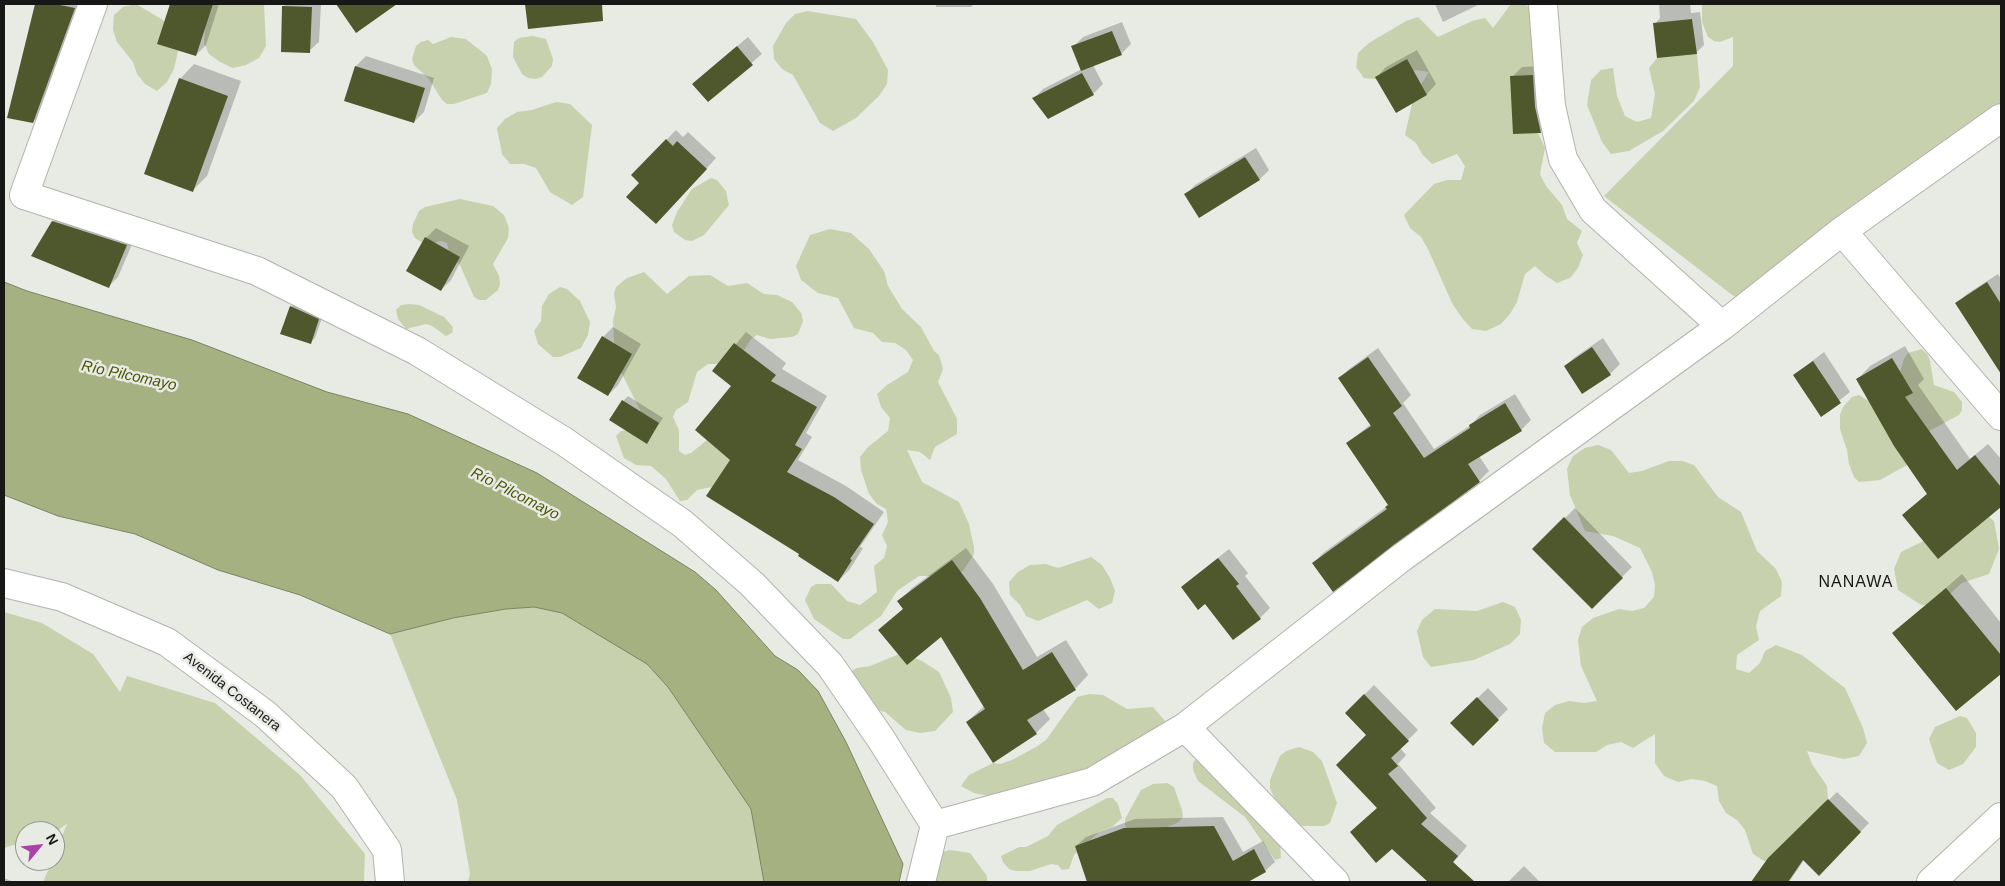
<!DOCTYPE html>
<html>
<head>
<meta charset="utf-8">
<style>
  body { margin:0 }
  #map { position:relative; width:2005px; height:886px; overflow:hidden; background:#e8eae4; font-family:Arial,sans-serif }
  canvas { display:block }
  .frame { position:absolute; inset:0; border:5px solid #171715; pointer-events:none }
  .north { position:absolute; left:15px; top:821px; width:50px; height:50px; box-sizing:border-box; background:#e8eae4; border:1px solid #949691; border-radius:50%; rotate:62deg; font-size:14px; font-weight:700; line-height:20px; text-align:center; color:#171715 }
  .north::after { content:''; display:block; margin:auto; width:18px; height:22px; background:#a943a8; clip-path:polygon(50% 0,100% 100%,50% 72%,0 100%) }
</style>
</head>
<body>
<div id="map">
<canvas width="2005" height="886"></canvas>
<div class="frame"></div>
<div class="north">N</div>
</div>
<script>
const ctx = document.querySelector('canvas').getContext('2d');
ctx.lineJoin = 'round';
function fillPath(path, color) { ctx.fillStyle = color; ctx.fill(path, 'evenodd'); }
const toPath = rows => new Path2D(rows.map(r => 'M' + r).join(''));
function trace(path, color, width, dash) { ctx.strokeStyle = color; ctx.lineWidth = width; ctx.lineCap = dash ? 'butt' : 'round'; ctx.setLineDash(dash || []); ctx.stroke(path); }
function label(font, color, halo, rows, align = 'center') {
  ctx.font = font + ' Arial,sans-serif'; ctx.lineWidth = 5; ctx.setLineDash([]); ctx.textBaseline = 'middle'; ctx.strokeStyle = halo; ctx.fillStyle = color; for (const [text, x, y, turn = 0] of rows) {
    ctx.save(); ctx.translate(x, y); ctx.rotate((+turn || 0) * Math.PI / 180); ctx.textAlign = isNaN(turn) ? turn : align; if (halo) ctx.strokeText(text, 0, 0); ctx.fillText(text, 0, 0); ctx.restore();
  }
}
const green = toPath([
  [136,4,173,26,181,38,174,69,167,82,157,91,145,84,137,74,133,62,117,42,113,30,114,15,123,7],
  [200,4,264,4,266,46,259,58,246,65,233,68,220,62,209,54,204,43,206,17],
  [1511,4,1524,4,1528,6,1532,18,1555,32,1561,42,1562,56,1553,66,1522,90,1522,118,1539,135,1545,148,1540,174,1546,186,1562,205,1567,219,1582,231,1577,243,1583,255,1578,268,1570,278,1557,283,1545,275,1535,266,1525,274,1517,302,1510,314,1501,324,1486,331,1472,329,1462,318,1452,303,1428,249,1421,237,1410,228,1404,215,1434,184,1447,180,1461,180,1465,166,1457,154,1432,164,1422,154,1416,143,1405,135,1414,95,1429,72,1416,70,1392,81,1364,78,1356,67,1358,53,1369,43,1406,21,1418,17,1438,37,1472,21,1485,18,1493,28],
  [1702,4,2001,4,2001,127,1753,311,1604,196,1733,66,1733,37,1720,42,1714,41,1708,37,1702,22],
  [808,11,856,19,873,42,888,70,887,84,879,96,856,118,833,131,820,123,793,75,782,69,774,59,773,46,786,23,795,14],
  [532,36,546,39,553,59,552,66,542,77,536,79,528,78,522,74,513,57,514,42,519,38],
  [451,37,466,39,487,56,492,69,491,84,487,93,454,104,447,104,442,100,429,79,414,65,412,59,416,46,421,42,428,40,433,44],
  [1685,46,1697,54,1700,87,1694,101,1663,131,1629,151,1611,154,1602,142,1587,105,1591,80,1601,70,1613,68,1617,96,1625,116,1637,122,1651,118,1655,94,1649,68,1657,58],
  [556,102,570,104,592,125,583,197,572,205,550,192,536,168,524,164,510,164,502,154,497,128,505,119,517,112,532,110],
  [711,178,717,180,726,191,729,205,704,235,692,241,685,240,674,232,672,225,677,212,692,189],
  [460,199,493,206,504,215,509,228,508,238,493,264,499,276,500,284,498,290,486,300,479,300,474,297,460,265,450,256,447,243,441,241,426,245,415,238,412,232,413,224,419,211,425,207],
  [830,229,851,233,869,249,884,271,888,286,902,309,921,327,934,351,939,355,943,369,938,382,957,419,957,434,935,447,930,460,920,452,907,450,922,482,959,502,969,524,974,547,974,554,963,571,950,576,919,576,897,591,881,616,850,639,843,639,814,619,805,600,811,587,816,584,831,584,847,601,860,605,877,592,874,566,884,558,887,546,882,535,888,522,886,509,877,504,869,494,861,470,860,457,868,447,888,431,890,418,881,407,877,394,887,385,908,372,913,360,906,350,895,343,882,342,873,333,854,328,838,298,818,293,801,280,796,266,810,235],
  [644,272,667,294,689,276,710,275,728,286,747,283,764,294,777,295,792,302,801,313,803,321,798,334,792,337,770,339,757,335,751,339,740,357,728,364,708,364,697,372,688,402,676,410,673,417,679,430,679,451,685,455,691,453,707,440,737,450,717,486,697,490,687,500,680,501,666,479,651,466,636,465,624,458,616,436,621,431,643,428,646,422,619,368,614,341,613,320,616,307,614,294,616,287,627,278],
  [560,287,567,289,580,301,590,322,588,335,581,348,560,357,553,357,538,344,534,331,541,321,542,306,549,294],
  [409,304,419,305,444,317,453,327,452,333,446,336,432,326,426,324,406,329,398,319,396,310,401,305],
  [1922,349,1928,355,1930,361,1934,385,1954,392,1962,402,1962,410,1959,415,1916,438,1907,465,1880,480,1859,482,1854,477,1849,464,1847,450,1840,429,1840,415,1843,407,1852,397,1859,395,1870,402,1900,372,1904,359,1908,353],
  [1598,445,1611,450,1629,473,1642,471,1669,461,1682,461,1694,465,1718,497,1741,512,1757,551,1776,569,1782,582,1781,596,1760,611,1756,626,1759,640,1737,655,1736,669,1749,673,1760,663,1765,651,1776,645,1802,655,1845,688,1863,728,1867,743,1859,756,1844,759,1807,751,1812,764,1827,786,1828,799,1778,863,1764,861,1753,854,1745,830,1737,820,1726,813,1719,801,1717,786,1705,781,1692,779,1678,782,1664,776,1655,763,1655,734,1633,748,1621,742,1607,745,1596,752,1555,752,1544,743,1542,728,1545,713,1555,705,1569,701,1584,703,1597,701,1581,666,1578,640,1582,627,1593,618,1619,609,1632,611,1644,608,1654,597,1655,585,1652,572,1640,548,1613,536,1585,531,1570,495,1567,469,1573,456,1585,448],
  [1983,512,1994,521,1999,549,1989,574,1962,583,1941,602,1934,605,1921,605,1898,590,1894,569,1901,552],
  [1091,557,1102,565,1110,578,1115,591,1112,603,1099,609,1087,600,1038,621,1026,616,1020,605,1010,595,1009,582,1018,572,1030,565,1046,564,1058,568],
  [1503,602,1515,607,1521,620,1520,634,1510,644,1474,660,1431,667,1423,657,1417,631,1422,620,1435,609,1477,611],
  [534,607,562,613,622,647,647,664,668,687,751,809,764,882,468,882,470,874,457,800,390,634,453,618,506,609],
  [4,612,42,623,93,654,120,692,127,676,215,703,300,775,365,854,364,882,43,882,52,861,55,861,55,853,67,824,55,832,25,831,25,841,4,848],
  [902,653,922,661,939,672,951,698,953,712,935,731,920,733,906,730,885,712,864,707,843,676,857,668,870,666],
  [1089,694,1103,695,1127,709,1153,707,1171,728,1067,778,1000,798,974,793,961,786,969,775,993,763,1000,764,1012,760,1036,747,1046,740,1077,697],
  [1960,716,1967,718,1976,733,1976,747,1963,764,1949,770,1937,763,1929,739,1935,727],
  [1299,747,1313,752,1322,761,1337,803,1330,823,1324,826,1303,826,1291,821,1278,806,1270,788,1270,780,1280,756,1286,751],
  [1200,753,1280,842,1281,858,1275,860,1245,817,1198,781,1193,770,1193,763],
  [1167,783,1174,787,1182,810,1183,817,1179,822,1161,830,1128,830,1125,826,1125,819,1141,790,1153,784],
  [1107,798,1113,798,1118,804,1122,818,1112,827,1099,832,1074,855,1069,869,1062,870,1058,865,1051,864,1030,871,1015,871,1009,869,1003,862,1001,856,1019,847,1026,847,1048,836,1057,825],
  [950,850,970,853,987,876,987,882,917,882,938,853]
]);
const water = toPath([
  [4,282,27,291,192,340,327,392,408,414,537,473,695,572,716,590,775,656,798,670,818,691,846,742,903,864,899,882,764,882,751,809,668,687,647,664,562,613,534,607,506,609,453,618,390,634,300,595,218,570,135,534,58,516,4,495,4,282]
]);
const shadow = toPath([
  [37,4,82,4,43,112,33,122,21,73],
  [172,4,219,4,206,45,196,55,159,43],
  [286,4,321,4,319,42,309,51,283,7],
  [341,4,395,4,356,31,339,6],
  [526,4,580,4,581,13,529,28],
  [936,4,974,4,971,7,936,7],
  [1435,4,1480,4,1443,22],
  [1659,4,1690,4,1691,13,1700,12,1704,45,1696,53,1655,24,1660,18],
  [1122,22,1131,44,1121,54,1093,65,1103,84,1093,94,1034,98,1043,89,1082,69,1073,47,1083,37],
  [748,37,762,54,708,100,704,74],
  [1417,50,1436,84,1427,94,1396,111,1377,77,1386,67],
  [366,56,434,78,424,112,414,122,346,101,356,66],
  [194,64,241,81,207,176,193,190,180,79],
  [1542,66,1550,122,1540,132,1512,77,1522,67],
  [676,130,683,137,688,132,716,158,666,213,632,175],
  [1256,148,1269,170,1259,180,1186,194,1195,185],
  [63,211,136,235,118,277,108,287,53,221],
  [436,228,469,246,451,280,441,290,426,238],
  [1998,274,2001,279,2001,339,1986,349,1957,303,1967,294],
  [296,302,323,315,315,338,310,343,291,307],
  [613,327,641,344,618,385,608,395,603,337],
  [746,332,786,363,782,369,827,396,806,433,812,437,798,460,846,486,884,512,860,547,863,548,850,569,838,581,801,554,732,459,733,386,714,371],
  [1603,338,1620,364,1610,374,1582,392,1565,366,1575,357],
  [1905,346,1924,379,1918,385,1970,459,1988,444,2001,459,2001,506,1938,558,1904,515,1928,493,1858,379,1870,366],
  [1378,348,1411,395,1403,403,1434,449,1471,425,1480,415,1515,394,1531,420,1521,430,1479,456,1489,471,1479,481,1314,563,1323,553,1389,505,1347,443,1371,424,1339,379,1349,369],
  [1824,352,1850,392,1821,415,1794,375],
  [628,396,663,418,647,442,623,401],
  [1575,508,1632,567,1592,607,1534,549],
  [966,548,993,584,1037,657,1066,640,1088,675,1075,689,1043,709,1050,719,1036,733,967,722,984,706,941,635,880,630,904,608,899,601,912,588],
  [1229,549,1248,573,1245,576,1270,608,1260,618,1205,602,1182,587],
  [1962,574,2001,623,2001,673,1956,709,1894,633],
  [1374,685,1418,730,1400,748,1406,755,1398,764,1436,808,1430,813,1467,846,1448,869,1430,882,1392,848,1379,808,1367,735,1346,713],
  [1488,688,1508,709,1473,744,1452,723],
  [1837,792,1869,823,1819,874,1804,860,1789,882,1752,882,1769,858],
  [1223,817,1243,852,1263,841,1275,862,1265,871,1245,882,1089,882,1076,846,1086,837,1135,819],
  [1524,866,1540,882,1508,882],
  [4,878,14,882,4,882]
]);
const building = toPath([
  [35,4,55,4,75,8,33,123,7,118],
  [170,4,213,4,196,56,157,44],
  [336,4,397,4,356,33],
  [525,4,602,4,603,21,528,29],
  [282,6,312,7,310,53,281,52],
  [1692,19,1697,54,1657,58,1653,23],
  [1112,31,1122,55,1081,71,1071,46],
  [737,46,753,65,708,102,692,84],
  [1407,59,1427,95,1396,113,1375,77],
  [355,66,425,88,414,123,344,101],
  [1082,73,1094,95,1048,119,1032,98],
  [1533,75,1535,107,1541,133,1513,134,1510,76],
  [179,78,228,96,193,192,144,174],
  [666,139,673,146,677,141,707,169,656,224,626,197,639,183,631,175],
  [1245,157,1260,180,1199,218,1184,194],
  [52,221,127,245,109,288,31,256],
  [425,237,460,257,441,291,406,271],
  [1987,282,2001,304,2001,374,1955,303],
  [290,306,319,319,311,344,280,334],
  [602,336,632,354,608,396,577,378],
  [734,343,776,375,771,381,817,407,795,445,802,449,787,472,834,497,874,524,850,559,852,560,838,582,798,556,799,554,706,496,730,460,695,430,731,386,712,371],
  [1592,347,1611,375,1582,394,1564,366],
  [1368,357,1402,406,1393,413,1424,458,1470,428,1469,425,1505,403,1522,431,1468,464,1480,482,1333,592,1312,563,1387,509,1385,507,1388,505,1346,443,1371,426,1338,378],
  [1892,358,1913,393,1905,397,1957,470,1975,455,2001,487,2001,507,1938,559,1902,515,1927,494,1894,446,1856,379],
  [1813,361,1841,403,1821,417,1793,375],
  [622,400,659,423,647,444,609,420],
  [1564,517,1623,578,1592,609,1532,549],
  [1218,558,1239,584,1236,586,1261,619,1233,640,1205,604,1198,610,1181,587],
  [952,560,980,598,1023,670,1052,652,1076,690,1027,720,1037,734,993,763,966,722,985,709,941,637,907,665,878,630,903,609,897,601],
  [1946,588,2001,655,2001,674,1956,711,1892,633],
  [1364,694,1409,741,1391,758,1398,766,1388,774,1427,818,1421,824,1458,856,1453,862,1475,882,1428,882,1392,849,1376,863,1350,832,1377,808,1336,765,1366,735,1345,713],
  [1477,697,1499,720,1473,746,1450,723],
  [1828,799,1861,832,1819,876,1803,860,1788,882,1751,882,1768,858],
  [1214,826,1233,861,1254,849,1266,872,1248,882,1087,882,1075,846,1124,828]
]);
const street = toPath([
  [93,4,24,195,257,271,417,351,565,442,683,524,752,584,830,665,881,739,935,825,921,882],
  [1543,4,1551,106,1563,159,1593,210,1722,326],
  [1842,231,2001,416],
  [1185,727,1335,882],
  [935,825,1092,782,1185,727,1401,558,1722,326,1842,231,2001,118],
  [1931,882,2001,817]
]);
const secondary = toPath([
  [4,583,62,597,167,642,265,714,344,787,387,850,390,882]
]);
const streetNames = [
  ["Avenida Costanera",232,692,38]
];
const waterNames = [
  ["Río Pilcomayo",129,376,12],
  ["Río Pilcomayo",515,494,27]
];
const quarterNames = [
  ["NANAWA",1856,583]
];
fillPath(green, '#c8d1ad');
fillPath(water, '#a6b182');
trace(water, '#7b8361', 1);
fillPath(shadow, '#0003');
fillPath(building, '#4f572c');
trace(street, '#b1b3ac', 30);
trace(secondary, '#b1b3ac', 30);
trace(street, '#fff', 28);
trace(secondary, '#fff', 28);
label('14px', '#171715', '#e8eae4', streetNames);
label('italic 15px', '#4a5508', '#e8eae4', waterNames);
ctx.letterSpacing = '1px';
label('16px', '#171715', '#e8eae4', quarterNames);
ctx.letterSpacing = '0px';
</script>
</body>
</html>
